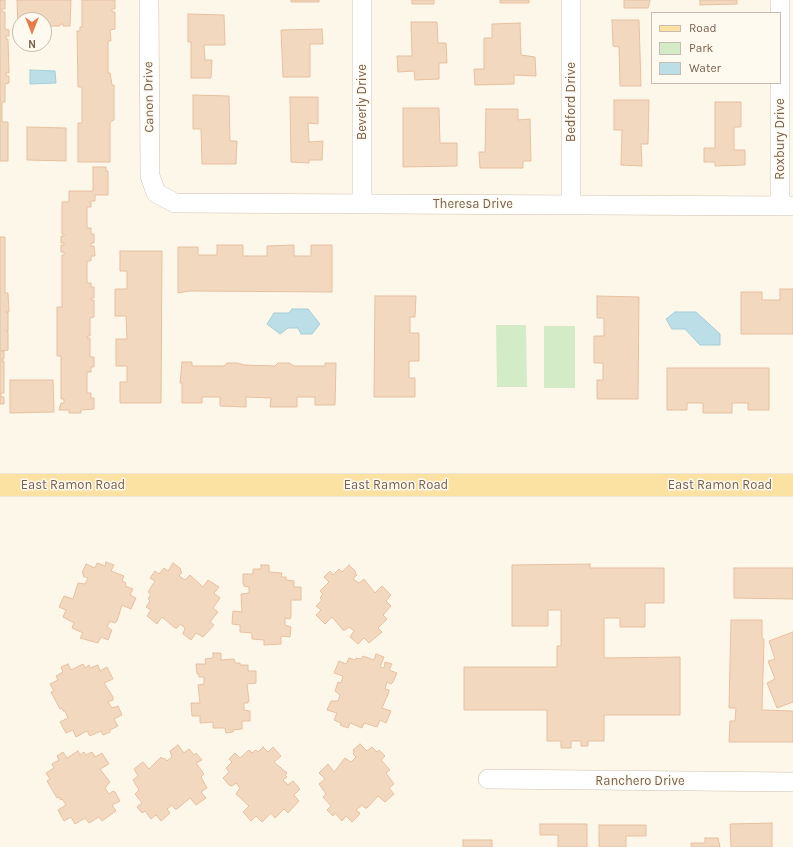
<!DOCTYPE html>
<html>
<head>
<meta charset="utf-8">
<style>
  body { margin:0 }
  #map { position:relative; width:793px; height:847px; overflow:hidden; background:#fdf7e9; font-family:Karla,sans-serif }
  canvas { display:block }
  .legend { position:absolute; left:651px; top:12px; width:130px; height:72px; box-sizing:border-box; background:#fffaf0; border:1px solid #c9bcae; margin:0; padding:5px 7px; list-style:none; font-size:12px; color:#785f4c }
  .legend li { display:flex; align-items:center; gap:8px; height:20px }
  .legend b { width:20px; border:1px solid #c9bcae }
  .north { position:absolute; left:12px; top:12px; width:40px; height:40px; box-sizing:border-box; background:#fffaf0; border:1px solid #c9bcae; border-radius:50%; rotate:180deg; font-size:11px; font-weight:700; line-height:16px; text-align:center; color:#785f4c }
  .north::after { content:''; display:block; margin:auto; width:14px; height:18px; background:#e77b4d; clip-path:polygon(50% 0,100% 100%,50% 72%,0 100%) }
</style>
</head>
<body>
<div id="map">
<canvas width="793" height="847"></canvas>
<ul class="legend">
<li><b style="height:5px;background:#fbe1a2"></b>Road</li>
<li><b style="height:11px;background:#d3ebc6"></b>Park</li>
<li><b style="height:11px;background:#bcdee7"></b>Water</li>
</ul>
<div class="north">N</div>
</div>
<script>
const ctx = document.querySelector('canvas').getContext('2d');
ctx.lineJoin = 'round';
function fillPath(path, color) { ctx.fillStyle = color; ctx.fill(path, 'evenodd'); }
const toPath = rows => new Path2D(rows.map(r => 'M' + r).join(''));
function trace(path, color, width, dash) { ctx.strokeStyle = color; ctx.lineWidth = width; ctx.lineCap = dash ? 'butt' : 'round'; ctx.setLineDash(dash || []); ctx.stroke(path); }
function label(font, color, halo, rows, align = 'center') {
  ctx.font = font + ' Karla,sans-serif'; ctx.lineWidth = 3; ctx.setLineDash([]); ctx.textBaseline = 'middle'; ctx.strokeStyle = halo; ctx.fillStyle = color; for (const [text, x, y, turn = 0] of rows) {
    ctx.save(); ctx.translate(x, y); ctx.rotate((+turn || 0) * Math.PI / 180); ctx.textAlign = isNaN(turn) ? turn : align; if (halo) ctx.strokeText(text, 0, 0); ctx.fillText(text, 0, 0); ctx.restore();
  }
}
const green = toPath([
  [496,325,526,325,527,387,497,387],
  [544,326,575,326,575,388,544,388]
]);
const water = toPath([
  [30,70,55,71,56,83,30,84,30,70],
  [292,309,308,309,320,324,312,334,301,334,298,328,288,328,280,334,267,324,274,313,289,313,292,309],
  [675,312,696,312,720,334,720,345,700,345,685,329,672,329,666,319,675,312]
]);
const building = toPath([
  [0,0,5,0,5,9,2,9,2,12,5,12,5,29,9,30,9,36,6,36,6,39,8,39,9,73,6,73,6,76,9,76,9,83,5,84,5,102,2,102,2,122,8,122,8,161,0,161,0,0],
  [17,0,71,0,70,26,63,26,63,24,60,24,60,26,44,26,44,20,20,20,20,26,18,26,17,0],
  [82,0,115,0,115,9,112,9,112,12,115,12,115,29,110,30,111,41,108,41,108,73,110,73,112,85,114,85,114,120,110,122,110,162,78,162,78,123,82,123,82,87,78,87,77,31,80,31,80,27,82,27,82,0],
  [291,0,319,0,319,2,291,2,291,0],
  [412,0,434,0,434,4,412,4,412,0],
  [500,0,529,0,529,3,500,3,500,0],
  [624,0,650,0,650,1,648,8,624,8,624,0],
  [700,0,737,0,737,4,700,5,700,0],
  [188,14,224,15,225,45,204,45,205,60,212,60,211,78,191,78,191,42,188,42,188,14],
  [612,20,639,20,641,86,620,86,619,47,613,46,612,20],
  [411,22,437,22,438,43,446,43,447,63,439,63,439,79,415,80,414,71,398,72,397,56,412,56,411,22],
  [520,23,521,55,535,57,536,76,514,75,514,84,475,85,474,69,484,69,484,38,492,38,492,24,520,23],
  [322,29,323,44,310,44,310,77,283,77,281,30,322,29],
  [193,95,229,96,230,141,237,141,236,164,202,164,201,129,193,129,193,95],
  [290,97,318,97,318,124,308,123,309,142,323,141,322,160,309,160,309,163,291,162,290,97],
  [614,100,649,100,648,144,641,144,642,166,621,165,622,130,614,130,614,100],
  [715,102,741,102,741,127,734,127,734,150,745,150,745,165,715,166,715,162,704,162,704,148,715,148,715,102],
  [403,108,439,108,440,143,457,143,457,166,403,167,403,108],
  [486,109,518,109,518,120,530,119,531,161,523,161,523,168,480,168,479,152,485,152,486,109],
  [27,127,66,128,66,161,27,160,27,127],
  [93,167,106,167,106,171,108,171,108,195,95,195,95,201,91,201,91,207,87,207,87,228,91,228,91,234,94,234,94,243,91,243,91,246,94,246,95,256,91,256,91,261,87,261,87,283,91,283,91,287,94,287,94,298,91,298,91,300,94,300,94,317,90,318,90,336,87,336,87,338,90,338,90,357,94,357,94,367,91,367,91,372,87,372,87,393,91,393,91,398,94,398,94,409,81,410,81,413,69,413,69,410,59,410,61,403,64,403,64,399,61,399,61,356,57,356,57,307,62,307,62,255,64,255,64,252,61,252,61,245,64,245,64,243,61,243,61,236,64,236,64,234,62,234,62,202,69,202,69,191,93,191,93,167],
  [0,237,5,237,5,293,8,293,9,312,6,312,8,313,8,331,6,331,8,332,8,350,1,351,4,351,4,359,2,359,2,361,4,361,4,393,1,393,1,397,4,397,4,404,0,404,0,237],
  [217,245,243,245,243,256,267,256,267,246,294,245,294,256,311,256,311,245,332,245,332,292,189,291,178,293,178,247,198,247,198,255,217,255,217,245],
  [120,251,162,251,161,403,120,403,120,382,127,382,127,366,116,366,116,339,127,339,126,316,115,316,115,289,127,289,127,271,120,271,120,251],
  [780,289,793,289,793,334,741,334,741,292,762,292,762,300,780,300,780,289],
  [375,296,416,296,415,317,410,317,410,333,419,333,419,361,409,361,409,378,415,378,415,397,374,397,375,296],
  [597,296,639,297,638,399,597,399,597,380,603,380,603,363,594,363,594,336,604,336,604,318,597,318,597,296],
  [182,362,192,362,192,366,224,366,227,363,238,363,244,365,275,366,278,363,289,363,294,366,325,366,325,363,336,363,335,405,315,405,315,397,297,397,297,407,270,407,271,398,246,397,246,407,220,406,220,397,202,397,202,403,182,403,182,383,180,383,182,362],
  [667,368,769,368,769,410,748,410,748,403,732,403,732,413,703,413,703,403,687,403,687,410,667,410,667,368],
  [10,380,53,380,54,412,10,413,10,380],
  [106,562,114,565,111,571,124,576,122,581,126,583,125,586,133,589,130,595,136,598,131,609,122,605,117,621,115,623,110,621,107,627,112,630,108,640,101,637,98,643,80,638,83,633,72,628,74,623,63,617,66,610,59,607,64,596,73,599,78,583,85,584,88,578,83,576,84,574,82,573,86,564,95,568,97,563,105,566,106,562],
  [173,563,181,569,180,571,182,572,179,576,185,580,190,575,203,587,208,580,219,587,214,593,220,598,213,608,218,612,210,622,214,625,203,637,196,633,191,640,183,634,185,628,180,624,177,628,175,628,162,617,157,624,147,616,151,610,146,607,150,601,148,599,151,594,148,592,155,581,150,578,155,571,159,574,164,568,168,571,173,563],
  [590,564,590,568,664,568,664,603,645,603,645,627,620,627,620,618,604,618,604,658,680,657,680,715,604,715,604,741,588,741,588,746,581,746,581,741,571,741,571,748,561,748,561,741,547,741,547,710,464,710,464,667,557,667,557,646,561,646,561,610,548,610,548,626,512,626,512,565,590,564],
  [261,565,269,565,269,572,282,573,281,577,286,577,286,580,294,581,294,587,301,587,301,600,291,600,291,616,290,619,285,618,285,625,291,627,290,637,281,636,281,644,264,645,264,640,252,639,252,633,240,632,240,625,232,624,233,611,242,612,241,594,249,593,249,587,244,586,244,584,243,584,243,574,253,574,253,569,261,569,261,565],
  [349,565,356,572,355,574,357,575,353,579,359,583,364,579,375,593,382,586,391,595,386,601,391,606,383,615,387,619,378,628,382,632,369,643,364,638,358,644,350,637,354,631,349,627,345,630,343,630,332,617,325,624,316,615,321,610,316,606,322,600,320,598,323,594,320,591,329,582,324,577,330,571,333,575,339,569,342,572,349,565],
  [734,568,793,568,793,599,734,598,734,568],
  [731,620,762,620,762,638,764,639,762,710,793,711,793,742,729,742,730,721,735,721,736,708,729,708,731,620],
  [793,632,793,702,777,708,767,683,775,679,768,661,775,659,769,641,793,632],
  [213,653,221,653,221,660,234,659,235,663,240,663,240,665,248,665,248,671,256,671,256,683,247,684,249,701,248,701,248,703,244,703,244,710,250,711,250,721,242,721,242,729,233,730,233,732,226,733,225,728,213,728,213,722,200,723,200,716,192,716,191,703,200,703,198,685,204,684,204,677,199,677,199,674,197,674,196,664,206,664,205,659,213,658,213,653],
  [376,654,384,657,380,667,384,668,385,662,392,664,389,670,397,673,393,682,391,684,387,682,385,689,389,690,389,692,382,708,391,711,386,723,380,720,377,727,364,723,362,728,350,723,348,728,340,725,341,723,334,720,337,713,327,710,331,701,338,701,340,695,335,691,338,682,341,683,343,676,334,673,339,661,346,664,349,658,355,660,356,658,361,659,363,656,374,660,376,654],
  [68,664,71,670,83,664,85,668,89,665,90,668,98,665,100,671,107,667,113,679,104,683,113,697,113,700,108,702,112,708,118,706,122,715,114,719,118,726,110,730,110,732,103,735,101,731,90,736,87,731,76,737,73,730,66,733,60,722,68,718,65,711,63,711,62,708,60,709,51,692,54,691,50,684,58,680,56,676,63,672,61,667,68,664],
  [360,744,367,751,372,747,377,752,379,750,385,756,381,760,390,770,386,773,394,784,389,788,394,794,385,802,378,796,367,808,365,808,362,805,356,810,360,813,359,815,352,822,346,816,342,821,335,813,333,816,327,810,331,806,323,797,326,794,319,784,325,779,319,773,328,764,334,772,345,758,351,762,356,757,353,754,354,752,353,750,360,744],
  [178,745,184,753,189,749,194,755,196,753,202,760,196,763,204,774,201,777,207,788,201,792,206,798,196,805,190,798,177,809,175,809,172,805,167,809,170,813,161,821,156,815,151,819,145,811,142,813,137,807,142,803,135,794,139,790,133,780,138,776,134,769,143,762,149,769,161,757,162,759,164,758,167,761,172,757,170,751,178,745],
  [263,747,268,752,273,747,281,756,274,762,287,773,285,775,287,777,283,780,288,785,293,781,300,789,294,795,299,801,288,813,284,809,275,818,271,813,262,822,256,816,251,821,243,812,249,806,236,794,240,788,236,783,232,786,229,785,223,778,229,772,226,768,232,762,229,759,235,753,240,758,249,750,252,753,256,750,258,752,263,747],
  [78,751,80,755,84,752,86,755,92,752,95,757,102,753,109,764,100,769,110,782,105,788,109,794,113,791,115,792,120,801,112,805,116,811,102,821,99,817,89,823,85,818,75,824,71,817,64,821,58,810,66,805,62,799,61,800,59,797,57,798,47,781,50,779,46,773,54,768,52,764,59,760,57,756,63,752,67,758,78,751],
  [772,823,772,847,731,847,730,824,772,823],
  [540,824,587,824,587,847,558,847,558,835,540,835,540,824],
  [599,825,646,825,646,836,626,836,626,847,599,847,599,825],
  [705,838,718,838,720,847,691,847,691,843,705,843,705,838],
  [463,840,492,840,492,847,463,847,463,840]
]);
const minor = toPath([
  [149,0,150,176,156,193,175,203,793,206],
  [362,0,362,203],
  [571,0,571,205],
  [780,206,780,0],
  [488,779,793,782]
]);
const primary = toPath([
  [0,485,793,485]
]);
const streetNames = [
  ["Canon Drive",149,97,-91],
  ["Beverly Drive",362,102,-90],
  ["Bedford Drive",571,102,-90],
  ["Roxbury Drive",780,139,-90],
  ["Theresa Drive",473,204],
  ["East Ramon Road",73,485],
  ["East Ramon Road",396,485],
  ["East Ramon Road",720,485],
  ["Ranchero Drive",640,781]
];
fillPath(green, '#d3ebc6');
fillPath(water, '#bcdee7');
trace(water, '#a3cdd9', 1);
fillPath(building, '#f3d8c0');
trace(building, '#e6c0a0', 1);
trace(minor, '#cfbfae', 20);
trace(primary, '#dcd5d0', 23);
trace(minor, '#fff', 19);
trace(primary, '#fbe1a2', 22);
label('13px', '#785f4c', '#fffaf0', streetNames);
</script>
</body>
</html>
